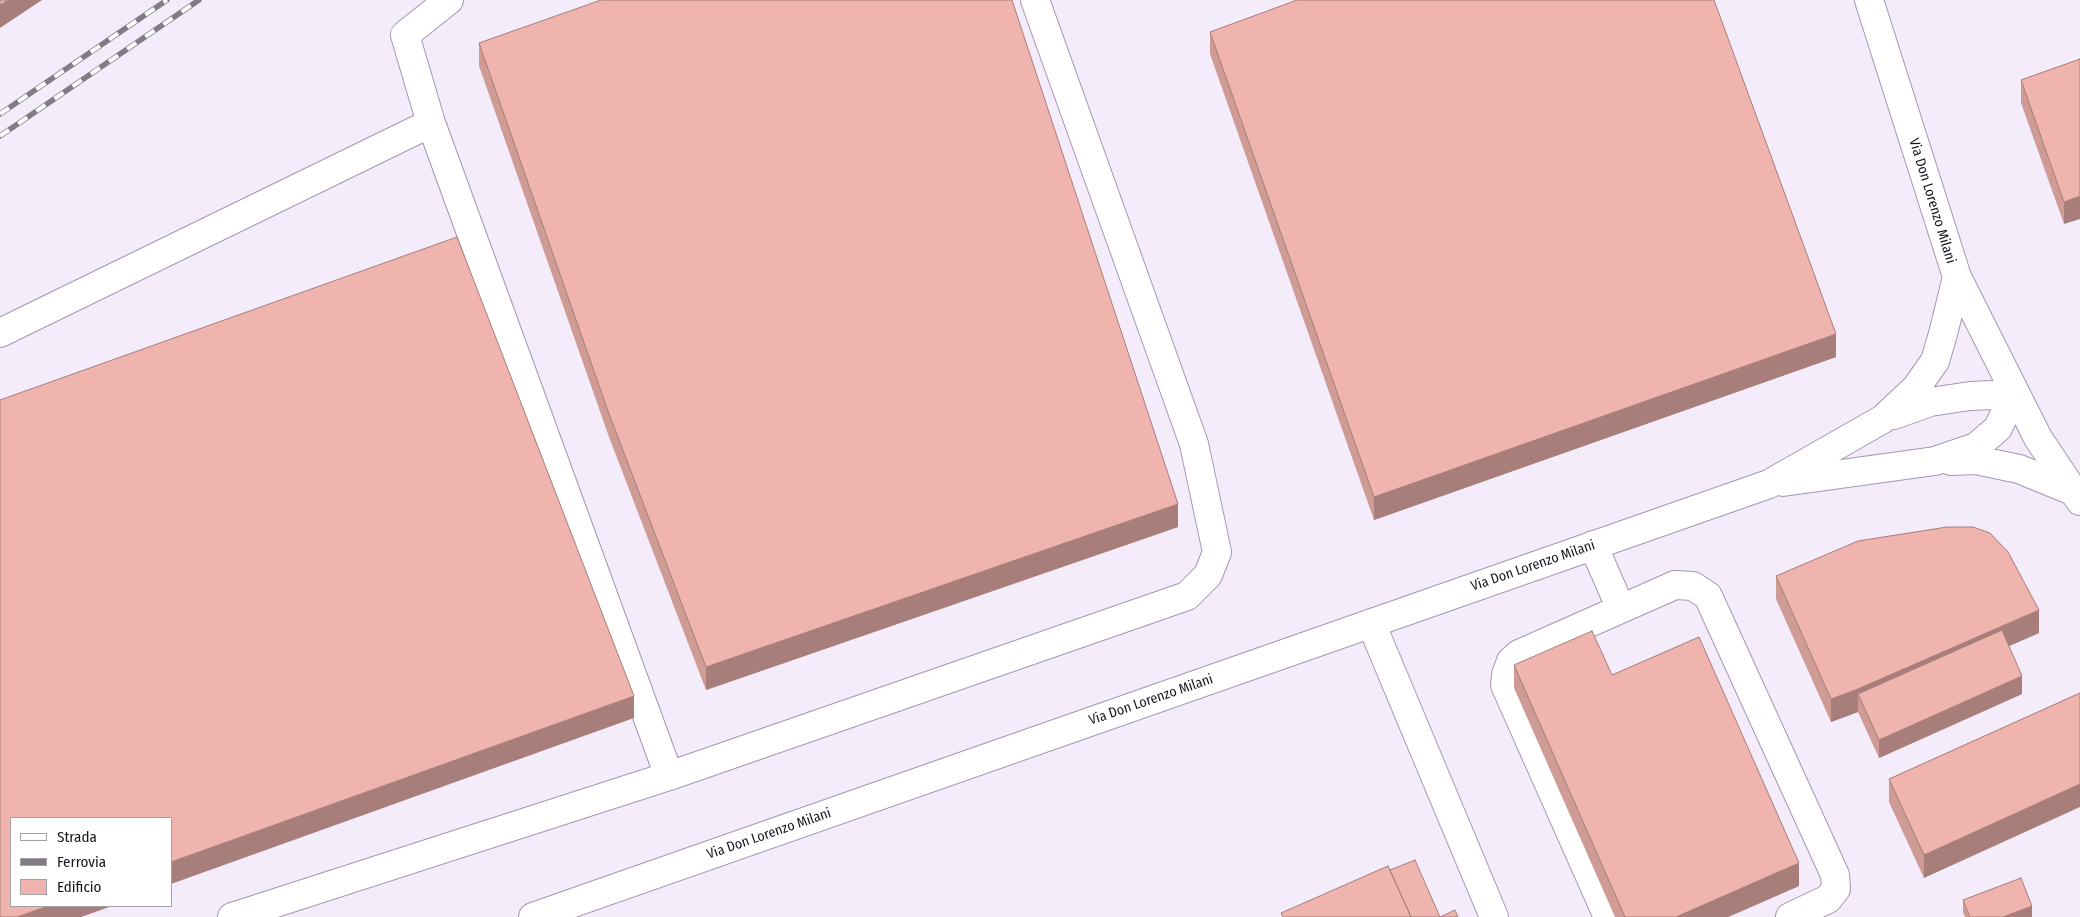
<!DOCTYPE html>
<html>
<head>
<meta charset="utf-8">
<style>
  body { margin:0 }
  #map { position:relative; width:2080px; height:917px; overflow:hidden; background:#fbf8fe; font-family:"Fira Sans Condensed",sans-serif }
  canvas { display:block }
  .legend { position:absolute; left:10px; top:817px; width:162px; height:90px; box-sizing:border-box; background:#fff; border:1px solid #a3a1a5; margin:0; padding:6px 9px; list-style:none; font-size:15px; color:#19141e }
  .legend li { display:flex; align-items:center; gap:10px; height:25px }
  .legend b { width:25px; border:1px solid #a3a1a5 }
</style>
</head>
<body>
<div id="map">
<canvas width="2080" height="917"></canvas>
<ul class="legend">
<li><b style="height:6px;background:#fff"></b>Strada</li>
<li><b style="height:6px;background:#807b84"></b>Ferrovia</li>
<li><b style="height:14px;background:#efb4ad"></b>Edificio</li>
</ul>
</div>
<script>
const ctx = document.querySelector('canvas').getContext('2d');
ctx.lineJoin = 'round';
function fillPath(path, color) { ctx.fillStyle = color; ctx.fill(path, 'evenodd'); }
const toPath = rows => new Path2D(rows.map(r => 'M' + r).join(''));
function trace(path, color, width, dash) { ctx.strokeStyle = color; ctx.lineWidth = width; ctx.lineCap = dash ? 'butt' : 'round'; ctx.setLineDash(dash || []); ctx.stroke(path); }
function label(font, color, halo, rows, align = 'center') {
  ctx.font = font + ' "Fira Sans Condensed",sans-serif'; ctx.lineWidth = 4; ctx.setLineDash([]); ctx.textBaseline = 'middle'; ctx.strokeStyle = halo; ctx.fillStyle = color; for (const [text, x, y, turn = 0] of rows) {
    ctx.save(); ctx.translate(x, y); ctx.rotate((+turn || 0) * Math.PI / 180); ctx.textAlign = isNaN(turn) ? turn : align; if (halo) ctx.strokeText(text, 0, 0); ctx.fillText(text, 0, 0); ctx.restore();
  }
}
const built = toPath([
  [0,0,2080,0,2080,917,0,917],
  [11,818,171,818,171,906,11,906]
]);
const minor = toPath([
  [1869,0,1957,277,2038,438,2080,501],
  [431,123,405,35,449,0],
  [0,333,431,123,669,776,232,917],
  [1894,415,1930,402,1970,396,2014,394],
  [1951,461,1976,460,2019,469,2073,491],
  [1783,482,1935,461,1976,447,1998,428,2014,394],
  [1593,545,1621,609],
  [1371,623,1494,917],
  [669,776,1187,596,1208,575,1217,552,1194,444,1035,0],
  [533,917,1769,484,1883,419,1916,388,1935,361,1943,334,1957,277],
  [1608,917,1505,685,1506,675,1511,661,1519,654,1675,585,1693,586,1708,596,1835,875,1836,889,1828,899,1790,917]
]);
const rail = toPath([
  [0,114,167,0],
  [0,136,199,0]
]);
const wall = toPath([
  [1210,32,1836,357,1374,520,1210,54],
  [479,43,1178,527,706,690,609,437,479,66],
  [2080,59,2064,224,2021,103,2021,80],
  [1776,576,2039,633,2009,646,2022,694,1879,758,1858,712,1831,722,1776,599],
  [1514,665,1612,675,1799,886,1728,917,1615,917,1514,688],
  [2080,693,1924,878,1889,802,1889,779],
  [1963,900,2032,917,1965,917,1963,912]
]);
const shadedWall = toPath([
  [8,0,42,0,0,28,0,5],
  [2080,196,2080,219,2064,224,2064,202],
  [1836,334,1836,357,1374,520,1374,497],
  [1178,504,1178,527,706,690,706,667],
  [2039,610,2039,633,1865,709,1858,694,1858,712,1831,722,1831,699],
  [2022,676,2022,694,1879,758,1879,740],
  [634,696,634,718,171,884,171,862],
  [2080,784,2080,807,1924,878,1924,855],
  [1799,863,1799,886,1728,917,1676,917],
  [48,906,112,906,81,917,17,917],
  [2032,906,2032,917,2003,917]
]);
const building = toPath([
  [0,0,8,0,0,5,0,0],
  [601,0,1012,0,1178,504,706,667,609,414,479,43,601,0],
  [1297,0,1714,0,1836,334,1374,497,1210,32,1297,0],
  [2080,59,2080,196,2064,202,2021,80,2080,59],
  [457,237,634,696,171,862,171,818,11,818,11,906,48,906,17,917,0,917,0,400,457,237],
  [1947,527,1973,527,1990,533,2008,552,2039,610,1858,689,1831,699,1776,576,1858,541,1947,527],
  [2002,630,2022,676,1879,740,1858,694,2002,630],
  [1592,631,1612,675,1699,637,1799,863,1676,917,1625,917,1514,665,1592,631],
  [2080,693,2080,784,1924,855,1889,779,2080,693],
  [1415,860,1440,917,1455,910,1458,917,1411,917,1390,870,1415,860],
  [1388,866,1411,917,1283,917,1281,913,1388,866],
  [2021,878,2032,906,2003,917,1970,917,1963,900,2021,878]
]);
const streetNames = [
  ["Via Don Lorenzo Milani",1932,201,73],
  ["Via Don Lorenzo Milani",1533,566,-19],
  ["Via Don Lorenzo Milani",1151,700,-19],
  ["Via Don Lorenzo Milani",769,834,-19]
];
fillPath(built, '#f4ecfb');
trace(minor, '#a596b2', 30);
trace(minor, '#fff', 28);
trace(rail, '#807b84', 5.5);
trace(rail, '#fff', 4, [11]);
fillPath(wall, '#ce9b95');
fillPath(shadedWall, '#a77e79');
fillPath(building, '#efb4ad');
trace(building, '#a77e79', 1);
label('14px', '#19141e', '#fff', streetNames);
</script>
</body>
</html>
